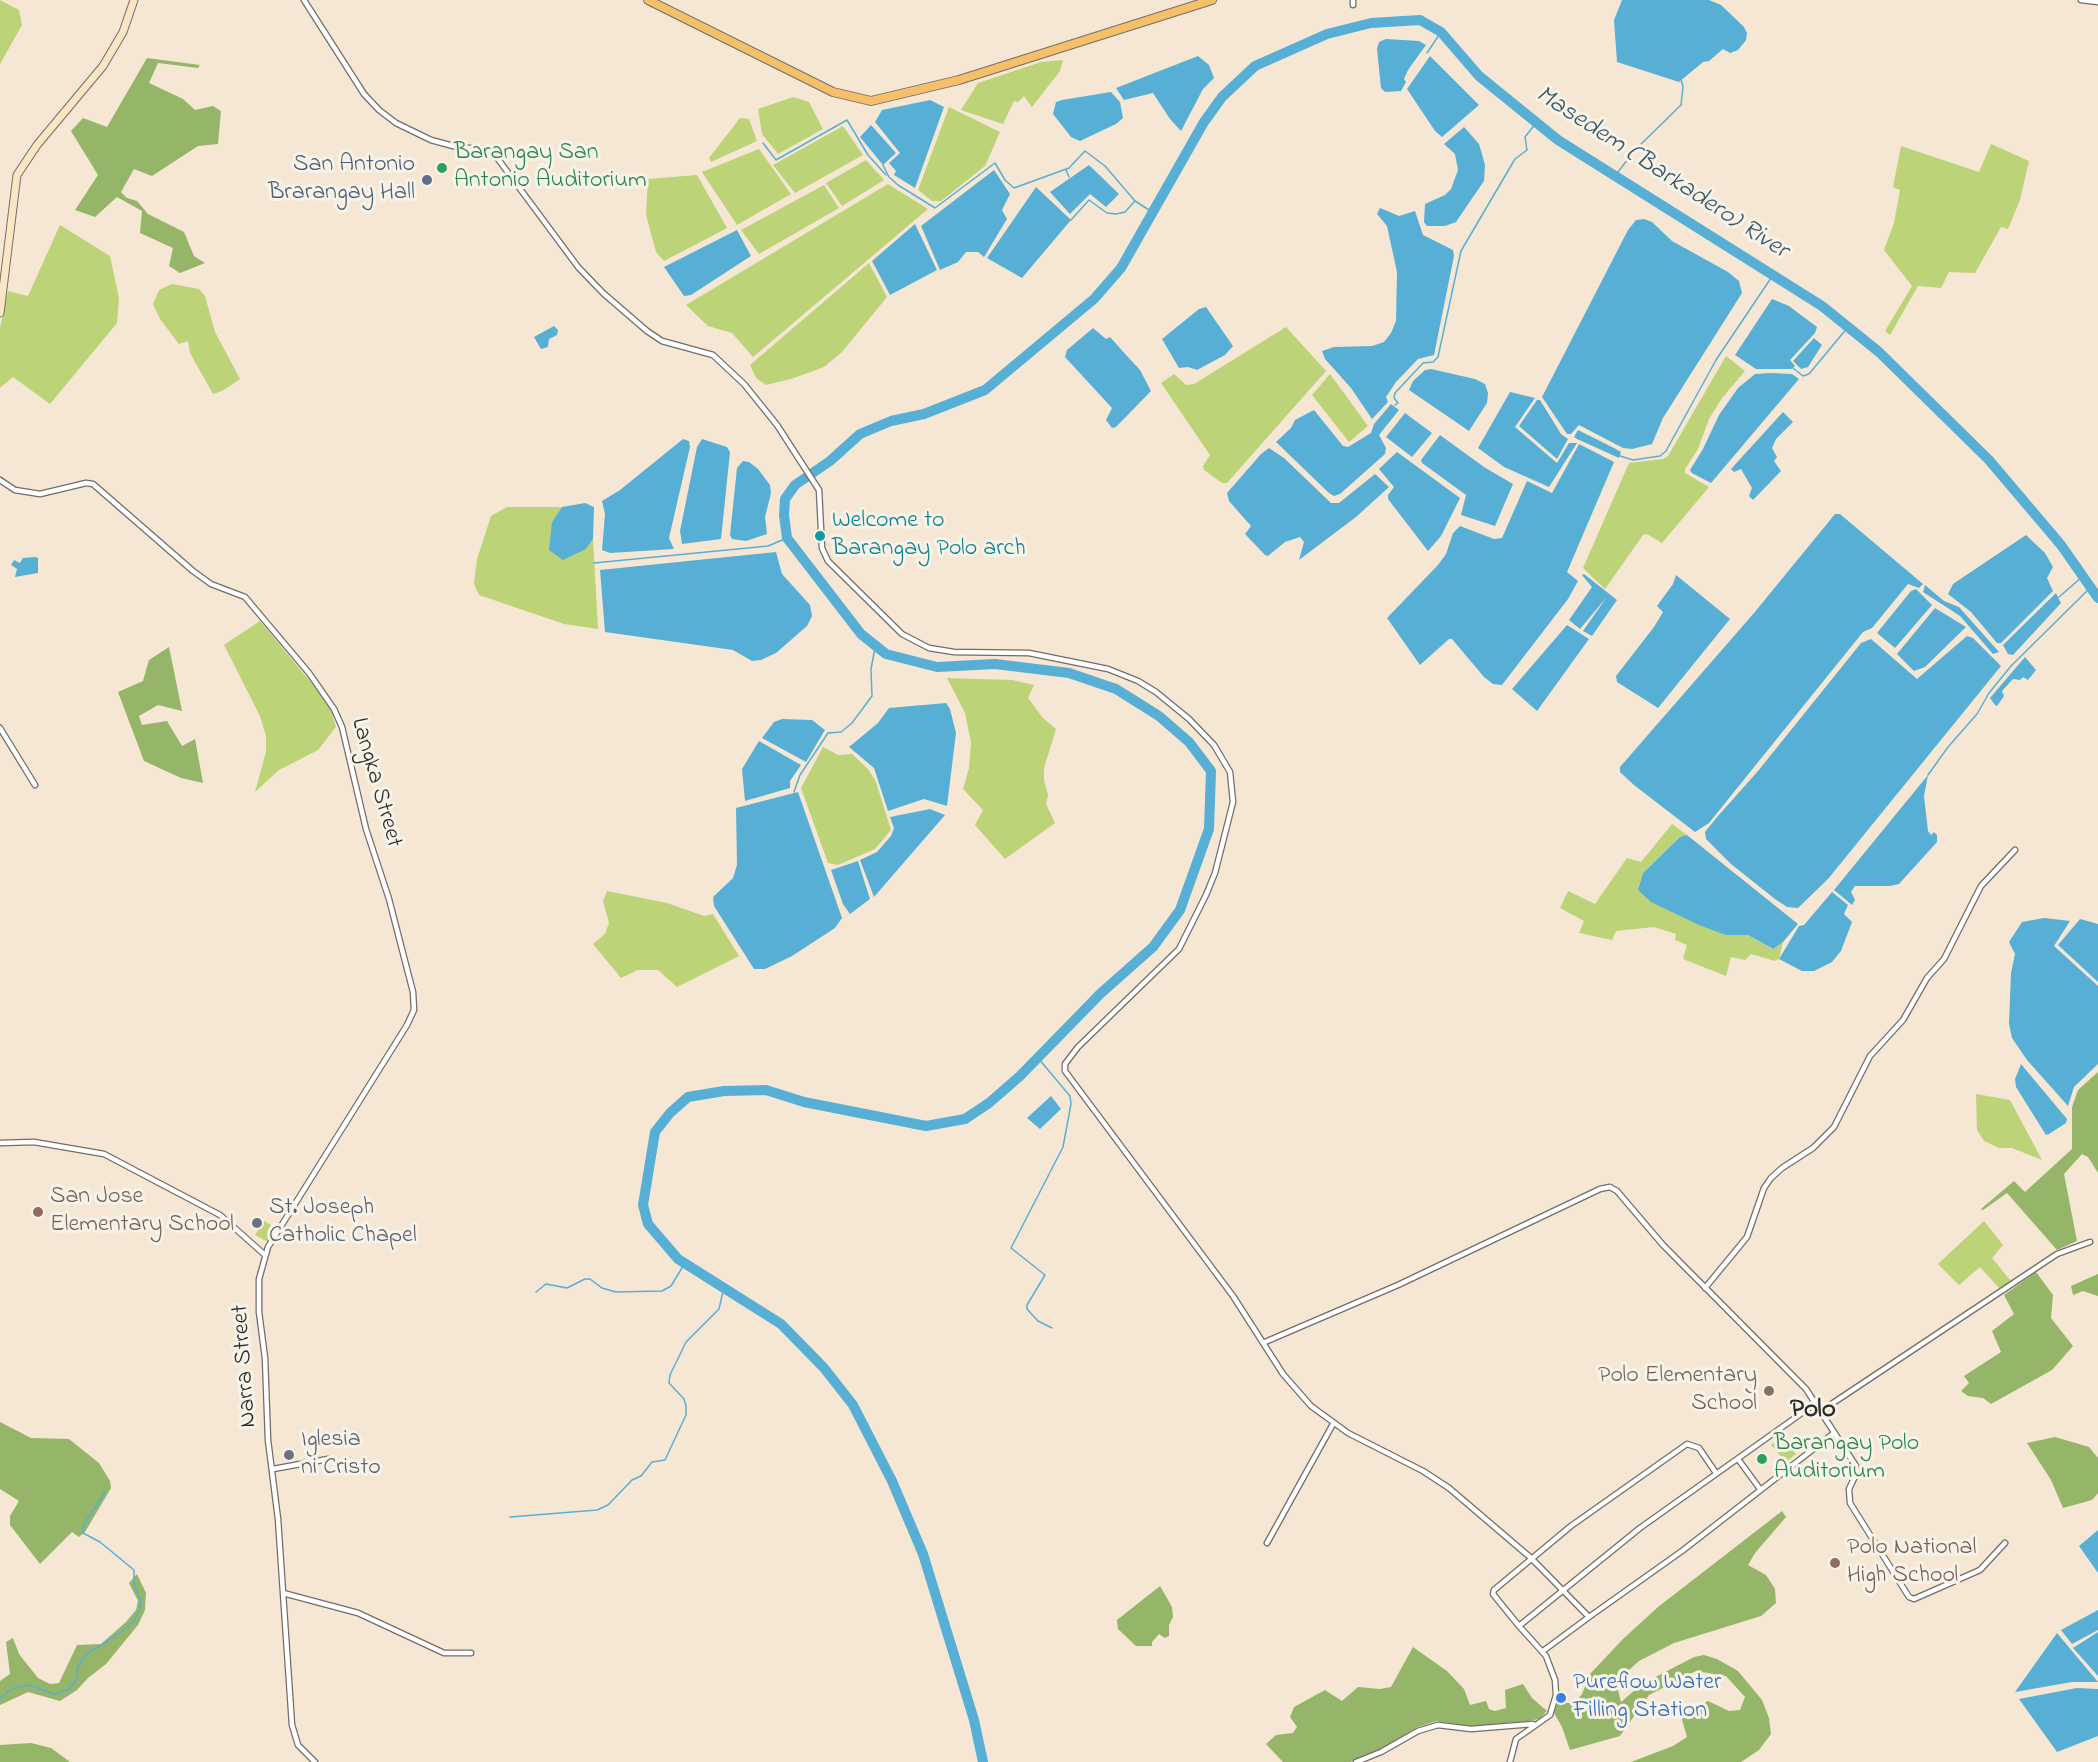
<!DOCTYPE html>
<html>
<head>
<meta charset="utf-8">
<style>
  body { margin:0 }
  canvas { display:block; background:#f5e7d3 }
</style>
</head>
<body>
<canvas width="2098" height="1762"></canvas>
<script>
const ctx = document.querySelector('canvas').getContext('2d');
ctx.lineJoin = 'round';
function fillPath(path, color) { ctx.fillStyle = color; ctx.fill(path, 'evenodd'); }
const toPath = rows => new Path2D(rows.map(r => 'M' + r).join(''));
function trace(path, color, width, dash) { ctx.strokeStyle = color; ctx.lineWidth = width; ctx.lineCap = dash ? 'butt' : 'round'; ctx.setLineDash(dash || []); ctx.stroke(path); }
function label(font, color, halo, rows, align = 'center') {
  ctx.font = font + ' "Indie Flower",sans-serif'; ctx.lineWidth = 6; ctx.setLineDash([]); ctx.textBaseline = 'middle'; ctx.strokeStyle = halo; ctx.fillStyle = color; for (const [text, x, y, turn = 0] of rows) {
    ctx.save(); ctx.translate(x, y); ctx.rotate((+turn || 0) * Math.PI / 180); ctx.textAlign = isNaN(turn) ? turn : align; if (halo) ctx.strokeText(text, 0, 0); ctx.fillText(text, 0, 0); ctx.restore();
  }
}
const green = toPath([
  [0,0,19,10,22,25,0,64],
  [1063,60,1060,71,1032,107,1024,96,1018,102,1014,101,1003,124,961,110,978,83,1041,62],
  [793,97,809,102,823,129,778,154,762,134,758,109],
  [949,107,1000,132,985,166,941,201,932,201,918,190],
  [740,118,749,119,757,141,711,162,709,158],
  [843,126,863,155,795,193,773,165],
  [1991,144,2029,161,2020,200,2008,229,2001,227,1975,273,1949,272,1941,288,1918,286,1890,335,1885,331,1912,286,1884,250,1894,223,1900,190,1893,187,1901,146,1979,172],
  [759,149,791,194,737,225,702,172],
  [866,160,884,180,842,206,826,183],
  [697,175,727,228,664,261,656,252,646,215,648,179],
  [888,184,928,209,753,357,732,333,708,326,686,305],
  [824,185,839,208,759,254,741,230],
  [60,225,110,256,119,298,117,323,50,404,13,377,0,388,0,328,8,291,28,296],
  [869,263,887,297,842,352,824,367,791,379,766,385,756,378,750,365],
  [172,284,199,289,205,296,215,332,240,379,222,391,213,394,190,353,188,341,179,344,160,319,153,304,159,290],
  [1286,327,1326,371,1227,483,1222,483,1204,470,1203,466,1210,455,1161,383,1174,374,1186,385,1194,384],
  [1726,356,1745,371,1722,398,1709,419,1698,449,1685,469,1685,473,1709,487,1662,543,1647,534,1643,535,1605,589,1583,568,1629,463,1663,459,1668,456],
  [1330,374,1368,426,1349,442,1312,395],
  [507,507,562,507,552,522,586,549,593,539,598,629,564,624,479,595,474,584,477,559,491,516],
  [260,621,314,686,331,710,336,727,318,750,279,770,255,792,266,752,266,736,260,716,224,645],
  [947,678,1012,680,1034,685,1028,698,1043,718,1056,729,1044,768,1044,780,1048,795,1046,804,1055,823,1005,859,975,825,983,810,963,789,969,768,971,742,965,713],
  [823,747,838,755,852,754,868,769,876,782,891,830,875,849,838,865,828,863,801,788],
  [1672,824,1687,835,1680,837,1643,873,1638,890,1726,935,1748,935,1772,949,1783,942,1779,959,1775,961,1751,954,1745,960,1731,957,1726,976,1683,959,1687,945,1675,940,1676,934,1654,927,1616,931,1612,940,1579,933,1584,921,1560,908,1568,891,1595,904,1627,858,1641,862],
  [607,891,667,903,704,916,713,914,739,956,677,987,658,970,638,970,621,978,593,944,605,934,609,923,603,901],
  [1976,1094,2010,1100,2042,1160,2012,1148,1999,1148,1984,1141,1977,1130],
  [264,1221,276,1228,268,1242,255,1235],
  [1984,1221,2003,1245,1992,1258,2011,1281,2000,1289,1980,1267,1959,1285,1938,1264],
  [1781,1436,1796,1454,1786,1462,1771,1445]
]);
const forest = toPath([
  [147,58,200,65,198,68,158,63,149,83,183,99,195,110,213,106,221,111,218,144,198,146,152,176,134,169,121,192,127,198,137,201,148,214,184,232,194,256,205,263,180,273,169,266,173,248,140,233,142,211,117,197,95,217,75,210,98,175,71,131,83,118,107,127],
  [169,647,182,711,158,705,139,716,142,725,167,721,182,746,195,739,203,783,181,778,144,761,118,692,143,681,149,660],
  [2098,1072,2098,1173,2088,1157,2082,1154,2064,1174,2077,1241,2057,1250,2007,1193,1983,1210,1981,1209,2014,1181,2025,1192,2072,1149,2072,1107,2078,1090],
  [2036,1272,2053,1295,2051,1318,2073,1346,2052,1370,1991,1404,1983,1398,1968,1396,1961,1391,1969,1383,1964,1376,2001,1352,1992,1331,2014,1314,2004,1295],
  [2098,1274,2098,1296,2083,1291,2073,1295,2071,1286],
  [0,1422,31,1438,69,1439,99,1463,110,1481,111,1488,85,1532,79,1537,72,1532,40,1564,10,1525,10,1516,19,1501,0,1489],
  [2055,1437,2089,1447,2098,1458,2098,1493,2092,1500,2063,1508,2051,1480,2027,1443],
  [1782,1511,1786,1517,1755,1553,1748,1565,1766,1575,1775,1589,1776,1603,1761,1616,1674,1643,1639,1661,1616,1682,1621,1702,1642,1684,1694,1657,1704,1655,1717,1659,1738,1671,1762,1700,1769,1718,1771,1734,1759,1750,1741,1762,1631,1762,1673,1746,1687,1737,1681,1716,1708,1701,1729,1711,1740,1710,1745,1697,1726,1676,1696,1671,1649,1695,1620,1736,1570,1750,1562,1727,1554,1713,1557,1703,1575,1703,1582,1694,1590,1674,1623,1639,1658,1607],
  [137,1574,146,1593,145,1610,138,1625,106,1664,88,1678,77,1690,60,1701,28,1692,0,1705,0,1681,10,1674,6,1642,13,1638,19,1654,38,1678,50,1684,59,1683,77,1645,101,1644,126,1622,136,1610,138,1601,129,1583],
  [1160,1586,1172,1607,1173,1617,1169,1625,1169,1636,1165,1638,1159,1634,1152,1642,1152,1646,1136,1646,1118,1629,1117,1620],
  [1413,1647,1447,1671,1464,1689,1470,1705,1486,1701,1489,1709,1495,1711,1506,1708,1505,1690,1523,1684,1532,1698,1547,1711,1539,1719,1528,1721,1470,1726,1437,1721,1418,1727,1376,1752,1350,1762,1283,1762,1266,1744,1276,1735,1293,1733,1297,1727,1290,1717,1294,1707,1325,1690,1342,1701,1358,1687,1380,1689,1391,1687],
  [31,1743,51,1748,70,1762,0,1762,0,1745]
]);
const water = toPath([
  [1622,0,1709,0,1721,5,1744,27,1747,33,1746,40,1738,50,1730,53,1723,49,1709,61,1703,62,1679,82,1617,62,1614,20],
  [1386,39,1419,41,1426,45,1408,70,1404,79,1406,82,1401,91,1385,92,1381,88,1377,49,1379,42],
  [1198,56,1209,65,1214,78,1203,89,1181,131,1170,119,1153,93,1124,100,1116,88],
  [1430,56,1479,105,1442,137,1435,131,1407,89],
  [1111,92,1120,102,1123,118,1116,124,1080,141,1071,137,1053,114,1056,102,1062,100],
  [930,100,944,107,915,188,894,175,896,171,889,163,900,153,875,122,882,110],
  [871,125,896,153,883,165,860,137],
  [1464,127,1479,144,1485,165,1484,181,1456,222,1445,226,1427,226,1424,222,1425,204,1445,195,1451,189,1458,170,1455,154,1444,144],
  [1089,165,1119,194,1106,207,1090,194,1070,214,1050,192],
  [994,170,1010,194,1002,210,1007,219,984,257,978,252,966,252,958,262,940,270,921,226],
  [1036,187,1071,220,1022,278,987,258],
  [1380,208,1399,216,1415,211,1423,235,1453,250,1454,256,1434,355,1418,359,1396,382,1386,397,1388,402,1372,419,1351,388,1325,359,1322,351,1334,347,1372,346,1384,342,1391,333,1396,321,1397,272,1387,226,1377,214],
  [1644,219,1652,222,1672,241,1728,272,1739,281,1742,293,1663,418,1652,444,1632,449,1623,448,1579,425,1571,434,1567,434,1542,397,1628,230,1636,220],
  [915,224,937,270,890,295,872,261],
  [737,230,751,256,691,295,684,296,664,267],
  [1772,299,1789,306,1817,327,1815,333,1790,360,1795,366,1792,369,1756,369,1735,355],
  [1206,307,1233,346,1225,355,1197,370,1188,367,1179,368,1162,339,1199,309],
  [554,326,558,330,557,335,549,339,548,347,541,349,534,337],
  [1093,328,1106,339,1110,337,1127,356,1140,370,1151,391,1116,427,1112,428,1106,420,1112,408,1065,357,1067,350],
  [1814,338,1822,345,1808,367,1801,369,1793,361],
  [1431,369,1475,379,1485,384,1488,393,1487,403,1469,431,1409,390,1413,381,1425,370],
  [1770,373,1792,374,1799,379,1711,483,1692,473,1690,470,1703,449,1719,415,1738,388,1755,374],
  [1510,392,1535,398,1515,427,1557,463,1569,443,1577,443,1549,487,1504,467,1478,448],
  [1537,400,1540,400,1561,434,1568,439,1557,459,1519,426],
  [1391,404,1399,410,1379,435,1386,448,1385,454,1340,494,1334,496,1329,493,1276,442,1291,428,1295,420,1314,410,1343,446,1348,447,1371,433,1374,424],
  [1783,412,1793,422,1776,439,1772,448,1777,457,1774,461,1781,471,1753,500,1749,496,1752,488,1741,469,1734,472,1731,469],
  [1405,413,1432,433,1412,457,1386,437],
  [1578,430,1614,448,1621,452,1619,458,1577,439,1574,437],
  [1440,435,1484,467,1513,484,1495,526,1461,515,1466,495,1422,463,1421,460],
  [683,439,689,441,690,447,669,538,674,549,610,553,602,550,605,514,602,501,620,490],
  [702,439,727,447,730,452,721,539,682,544,680,531,697,447],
  [1579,444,1614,462,1567,572,1578,581,1568,599,1502,685,1493,684,1484,677,1452,639,1449,639,1420,665,1387,618,1438,565,1446,554,1453,533,1460,526,1494,539,1502,538,1527,481,1552,493],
  [1269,448,1284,458,1331,503,1339,503,1375,474,1389,487,1356,517,1299,560,1304,542,1300,537,1285,542,1268,556,1265,555,1245,534,1251,526,1229,501,1227,493,1261,454],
  [1397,452,1460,498,1441,536,1428,551,1388,499,1388,495,1394,487,1379,469],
  [743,461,749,462,758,469,770,485,771,493,765,517,767,534,746,541,732,539,730,535,737,468],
  [585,503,594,507,593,539,586,549,563,560,549,550,552,522,562,507],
  [1835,514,1840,514,1923,584,1919,588,1908,584,1872,628,1863,632,1709,823,1695,832,1634,785,1620,772,1620,767,1754,613],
  [2026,535,2045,553,2053,567,2047,578,2053,591,2001,643,1997,643,1971,612,1948,594,1953,584],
  [776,552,782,574,810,605,812,616,807,626,776,653,761,660,752,661,733,650,605,632,600,570],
  [35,557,38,558,38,573,15,577,17,569,11,565,14,560,20,563,23,558],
  [1584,574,1617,600,1592,636,1583,631,1606,598,1580,629,1569,620,1592,587,1582,575],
  [1676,575,1730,619,1658,708,1617,682,1616,676,1654,627,1663,612,1657,606,1673,584],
  [1925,585,1944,601,1959,607,1999,652,1993,654,1960,616,1923,592],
  [1916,589,1932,605,1895,648,1877,633,1911,591],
  [2056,593,2061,603,2013,655,2008,654,2003,645],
  [1935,608,1966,627,1925,667,1914,671,1897,654],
  [1567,625,1589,639,1537,711,1512,689],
  [1967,636,1973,638,2001,666,1828,879,1798,908,1787,907,1775,899,1731,864,1706,839,1705,832,1718,816,1758,771,1861,643,1871,639,1917,679],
  [2025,657,2036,670,2028,680,2023,677,2020,680,2013,679,2002,691,2004,696,1997,706,1995,705,1990,698],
  [946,703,950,709,956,733,947,806,924,799,888,811,874,768,849,747,878,723,889,708],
  [782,719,812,720,825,730,806,762,762,738,774,722],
  [759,741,801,765,790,781,790,788,745,801,742,769],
  [1928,775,1924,796,1928,831,1931,835,1934,832,1937,835,1937,842,1899,884,1890,886,1855,886,1851,892,1855,900,1852,905,1834,890],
  [798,792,842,918,835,928,792,956,765,969,754,969,714,906,713,897,733,878,737,865,736,808],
  [930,809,945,815,874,897,860,860,877,852,891,836,894,828,890,817],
  [1687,835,1798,924,1783,942,1773,949,1748,935,1726,935,1699,925,1651,902,1638,890,1643,873,1680,837],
  [858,861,870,899,850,914,843,904,831,870],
  [1832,892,1848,905,1844,914,1852,922,1841,951,1832,962,1814,971,1802,971,1779,959,1799,926,1804,925],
  [2044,918,2070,921,2054,946,2098,986,2098,1064,2074,1087,2068,1106,2027,1060,2012,1038,2009,1024,2011,973,2015,954,2009,942,2022,922],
  [2080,919,2098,924,2098,982,2058,945],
  [2021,1064,2067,1119,2066,1123,2049,1134,2046,1135,2016,1087,2015,1079],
  [1051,1096,1061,1109,1040,1129,1027,1118],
  [2098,1530,2098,1573,2079,1546],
  [2098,1610,2098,1630,2072,1644,2061,1630],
  [2098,1632,2098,1676,2073,1648],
  [2057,1633,2098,1682,2072,1682,2015,1692],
  [2077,1688,2098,1689,2098,1736,2057,1752,2019,1699]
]);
const stream = toPath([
  [1427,53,1441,32],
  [763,143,776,160,847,120,868,155,886,175],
  [883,165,889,177,898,185,935,208,995,163,1005,180,1014,188,1069,168,1085,151,1105,166,1135,201,1152,212],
  [1066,170,1069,177],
  [1614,177,1636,149,1681,105,1683,87,1681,79],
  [1071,220,1089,200,1107,213,1116,214,1125,212,1134,202],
  [1793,368,1803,376,1809,374,1848,327],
  [1395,405,1398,403,1394,398,1395,393,1423,363,1433,362,1438,357,1461,251,1515,159,1527,150,1525,137,1536,123],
  [1620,456,1633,460,1660,456,1666,451,1716,360,1773,275],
  [594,563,768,546,787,538],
  [2059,597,2082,577],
  [1928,775,1948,747,1977,714,1989,693,2011,666,2090,588],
  [794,792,800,775,828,733,841,732,852,723,872,696,871,669,875,648],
  [1038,1058,1070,1096,1071,1104,1063,1147,1011,1248,1045,1275,1027,1305,1027,1309,1038,1321,1052,1328],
  [536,1292,546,1284,567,1288,585,1279,590,1279,602,1288,616,1292,662,1291,671,1286,685,1263],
  [510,1517,597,1510,608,1505,632,1480,641,1476,652,1462,665,1460,686,1415,686,1406,684,1399,669,1383,670,1375,686,1342,719,1309,724,1287],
  [0,1698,14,1688,29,1685,55,1694,70,1689,77,1679,78,1667,85,1655,117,1635,134,1621,140,1609,141,1600,134,1585,134,1570,100,1542,83,1533,83,1526,105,1492]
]);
const river = toPath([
  [983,1762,974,1720,923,1554,892,1481,853,1405,824,1368,781,1324,678,1259,648,1224,643,1205,655,1132,670,1113,688,1097,724,1091,766,1090,804,1102,926,1126,965,1119,989,1103,1020,1076,1100,994,1153,947,1180,910,1209,829,1211,771,1189,742,1159,716,1116,689,1069,673,995,664,937,667,886,654,861,634,787,538,784,515,785,499,795,485,830,461,860,434,891,421,924,414,985,390,1094,299,1121,268,1204,122,1222,97,1255,66,1327,34,1371,23,1420,20,1441,32,1479,76,1558,140,1822,306,1879,352,1989,460,2061,545,2098,598]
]);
const street = toPath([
  [304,0,364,94,379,110,396,123,431,140,457,147,482,149,495,155,578,267,603,293,647,331,662,341,713,355,744,384,777,425,819,490,822,548,828,561,902,634,929,648,954,652,1029,653,1108,669,1138,681,1156,692,1189,719,1214,745,1230,772,1233,802,1215,873,1206,895,1179,949,1078,1047,1065,1064,1065,1071,1233,1296,1283,1374,1311,1406,1348,1433,1423,1471,1449,1488,1531,1558,1589,1617,1682,1551,1834,1433],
  [1353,0,1353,5],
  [2081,0,2098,2],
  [0,480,15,490,40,494,86,483,93,484,193,571,211,584,245,597,309,673,334,709,342,727,366,829,389,899,413,992,414,1010,407,1025,268,1247,259,1279,259,1312,265,1358,268,1440,278,1519,292,1725,298,1745,315,1762],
  [0,728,35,785],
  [0,1143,34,1142,104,1154,220,1215,265,1255],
  [1705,1288,1747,1237,1764,1188,1771,1178,1782,1168,1813,1148,1834,1127,1870,1056,1903,1020,1927,978,1944,959,1981,886,2015,850],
  [1265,1342,1398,1285,1600,1189,1610,1187,1617,1191,1663,1245,1806,1389,1856,1466,1857,1472,1849,1489,1850,1503,1909,1597,1914,1599,1980,1570,2005,1543],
  [1821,1411,2057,1254,2090,1242],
  [1738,1459,1760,1489],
  [273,1469,328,1459],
  [1267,1543,1333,1424],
  [283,1593,358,1613,444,1653,471,1653],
  [1519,1626,1493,1594,1494,1590,1571,1526,1687,1444,1699,1448,1716,1473],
  [1543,1651,1589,1617],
  [1356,1762,1381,1752,1418,1731,1438,1725,1471,1729,1533,1724],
  [1510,1762,1516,1739,1550,1715,1556,1695,1555,1680,1546,1656,1519,1626,1640,1528,1816,1403]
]);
const secondary = toPath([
  [0,313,17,175,37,145,103,66,123,32,134,0]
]);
const primary = toPath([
  [648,0,833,92,871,101,959,80,1212,0]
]);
const markers = [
  [442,168,6,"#2e9e5b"],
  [427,180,6,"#5c6f8a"],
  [820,536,6,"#0f9aa8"],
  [38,1212,6,"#8d6e63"],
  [257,1223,6,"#6b7280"],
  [1769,1391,6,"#8d6e63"],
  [289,1455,6,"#6b7280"],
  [1762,1459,6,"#2e9e5b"],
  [1835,1563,6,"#8d6e63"],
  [1561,1698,6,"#3f7fe0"]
];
const leisureNames = [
  ["Barangay San",454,154],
  ["Antonio Auditorium",454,182],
  ["Barangay Polo",1774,1445],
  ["Auditorium",1774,1473]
];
const serviceNames = [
  ["San Antonio",415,166],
  ["Brarangay Hall",415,194]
];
const cultureNames = [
  ["Welcome to",832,522],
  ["Barangay Polo arch",832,550]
];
const streetNames = [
  ["Langka Street",375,783,74],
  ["Narra Street",246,1366,-94]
];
const educationNames = [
  ["San Jose",50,1198],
  ["Elementary School",50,1226],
  ["Polo Elementary",1757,1377,"right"],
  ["School",1757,1405,"right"],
  ["Polo National",1847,1549],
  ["High School",1847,1577]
];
const worshipNames = [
  ["St. Joseph",269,1209],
  ["Catholic Chapel",269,1237],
  ["Iglesia",301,1441],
  ["ni Cristo",301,1469]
];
const shopNames = [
  ["Pureflow Water",1573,1684],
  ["Filling Station",1573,1712]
];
const waterNames = [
  ["Masedem (Barkadero) River",1661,174,33]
];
const quarterNames = [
  ["Polo",1813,1412]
];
fillPath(green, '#bcd378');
fillPath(forest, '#95b568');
fillPath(water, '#58afd5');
trace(stream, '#58afd5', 1.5);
trace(river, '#58afd5', 10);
trace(street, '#726d66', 7);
trace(secondary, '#726d66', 9);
trace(primary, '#726d66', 10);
trace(street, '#fff', 4.5);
trace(secondary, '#fbe6c4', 7);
trace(primary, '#f6c06b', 8);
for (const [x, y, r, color] of markers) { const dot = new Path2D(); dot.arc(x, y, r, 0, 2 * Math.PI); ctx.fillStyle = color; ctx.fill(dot); trace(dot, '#f7f3e8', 2); }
label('24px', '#27864d', '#f7f3e8', leisureNames, 'left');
label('24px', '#4e5e75', '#f7f3e8', serviceNames, 'right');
label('24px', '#0d838f', '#f7f3e8', cultureNames, 'left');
label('24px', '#2b2b2b', '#f7f3e8', streetNames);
label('24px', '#785e54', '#f7f3e8', educationNames, 'left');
label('24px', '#5b616d', '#f7f3e8', worshipNames, 'left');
label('24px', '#366cbe', '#f7f3e8', shopNames, 'left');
label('italic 26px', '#3b5966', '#f7f3e8', waterNames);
label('bold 27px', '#2b2b2b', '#f7f3e8', quarterNames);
</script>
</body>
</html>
